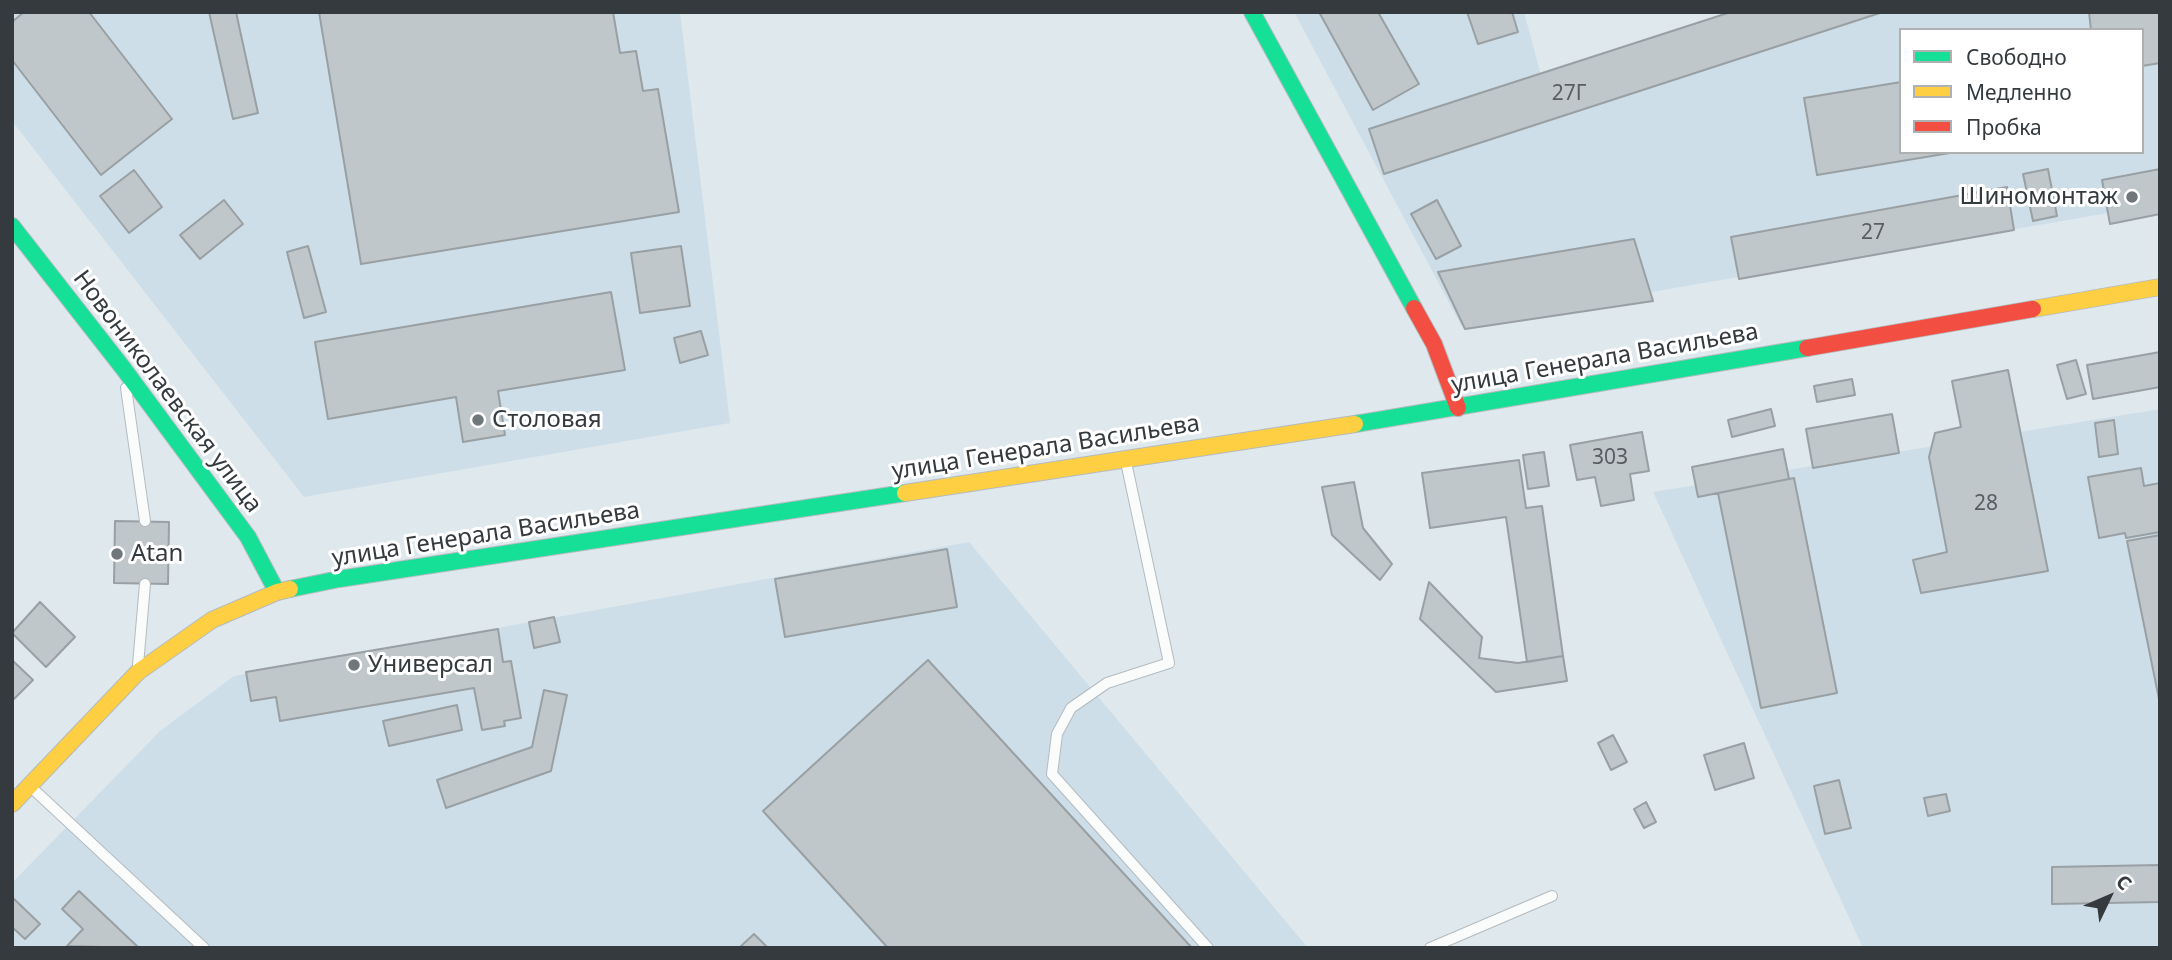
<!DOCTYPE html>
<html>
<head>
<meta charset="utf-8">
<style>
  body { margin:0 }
  #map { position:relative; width:2172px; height:960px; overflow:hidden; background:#dfe8ed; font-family:"Noto Sans",sans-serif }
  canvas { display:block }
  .frame { position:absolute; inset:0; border:14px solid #343a3e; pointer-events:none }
  .legend { position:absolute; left:1899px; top:28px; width:245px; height:126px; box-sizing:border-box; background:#fff; border:2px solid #aeb0b2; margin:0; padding:9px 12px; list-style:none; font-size:21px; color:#343a3e }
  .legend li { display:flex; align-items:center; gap:14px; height:35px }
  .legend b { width:35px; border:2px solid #aeb0b2 }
  .north { position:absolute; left:2074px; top:862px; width:70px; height:70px; -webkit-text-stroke:5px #fff; paint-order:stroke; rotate:46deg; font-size:19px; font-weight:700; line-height:28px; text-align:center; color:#343a3e }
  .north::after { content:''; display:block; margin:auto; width:24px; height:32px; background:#343a3e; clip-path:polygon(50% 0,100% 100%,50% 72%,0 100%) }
</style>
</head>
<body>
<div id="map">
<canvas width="2172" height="960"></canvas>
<div class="frame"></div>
<ul class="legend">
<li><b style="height:9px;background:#16e098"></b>Свободно</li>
<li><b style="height:9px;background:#ffcf43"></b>Медленно</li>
<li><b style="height:9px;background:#f24e42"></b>Пробка</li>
</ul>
<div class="north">С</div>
</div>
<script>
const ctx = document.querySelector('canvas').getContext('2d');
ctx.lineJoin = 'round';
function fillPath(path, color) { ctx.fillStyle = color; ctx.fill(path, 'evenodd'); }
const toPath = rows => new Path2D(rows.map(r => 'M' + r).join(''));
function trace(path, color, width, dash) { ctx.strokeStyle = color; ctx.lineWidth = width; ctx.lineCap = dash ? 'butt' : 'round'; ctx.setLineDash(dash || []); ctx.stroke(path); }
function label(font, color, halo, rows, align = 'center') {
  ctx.font = font + ' "Noto Sans",sans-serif'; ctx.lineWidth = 6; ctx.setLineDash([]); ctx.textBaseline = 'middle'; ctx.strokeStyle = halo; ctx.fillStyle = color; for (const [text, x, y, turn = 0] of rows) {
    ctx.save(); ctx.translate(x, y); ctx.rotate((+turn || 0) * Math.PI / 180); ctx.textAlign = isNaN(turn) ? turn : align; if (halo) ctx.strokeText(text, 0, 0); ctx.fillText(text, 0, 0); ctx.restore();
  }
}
const built = toPath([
  [12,12,680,12,730,423,304,497,12,121],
  [1294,12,1524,12,1552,116,1867,12,2160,12,2160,204,1461,325],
  [1901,30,2142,30,2142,152,1901,152],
  [2160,409,2160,948,1863,948,1653,492],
  [969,542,1308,948,12,948,12,883,160,731,234,676]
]);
const building = toPath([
  [24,12,89,12,172,119,101,175,12,60,12,22,24,12],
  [209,12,236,12,258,113,233,119,209,12],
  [319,12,613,12,620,53,636,51,643,91,658,89,679,212,361,264,319,12],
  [1319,12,1378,12,1419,84,1373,110,1319,12],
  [1467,12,1512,12,1518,32,1478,44,1467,12],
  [1731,12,1883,12,1384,174,1369,129,1731,12],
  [2089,12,2160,12,2160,63,2142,66,2142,30,2091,30,2089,12],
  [1901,82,1901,152,1956,152,1817,175,1804,98,1901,82],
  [2048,169,2057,216,2033,221,2023,174,2048,169],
  [2160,169,2160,214,2110,224,2102,180,2160,169],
  [134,170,162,207,129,233,100,196,134,170],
  [2007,187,2014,230,1739,279,1731,237,2007,187],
  [224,200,243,224,200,259,180,235,224,200],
  [1437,200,1461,246,1436,259,1411,214,1437,200],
  [1634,239,1653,301,1465,329,1438,272,1634,239],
  [308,246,326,312,304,318,287,252,308,246],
  [681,246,690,306,640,313,631,253,681,246],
  [611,292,625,370,498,391,505,435,463,442,456,397,328,419,315,342,611,292],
  [701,331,708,355,680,363,674,338,701,331],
  [2160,352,2160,387,2093,399,2087,365,2160,352],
  [2076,360,2086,394,2067,399,2057,365,2076,360],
  [2008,370,2048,571,1921,593,1913,560,1947,552,1929,457,1935,433,1961,427,1952,381,2008,370],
  [1852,379,1855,395,1817,402,1814,386,1852,379],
  [1771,409,1775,426,1732,437,1728,420,1771,409],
  [1892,414,1899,453,1813,468,1806,429,1892,414],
  [2114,420,2118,454,2099,457,2095,423,2114,420],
  [1642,432,1649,471,1630,474,1634,500,1601,506,1595,477,1577,480,1570,445,1642,432],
  [1783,449,1789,479,1698,497,1692,467,1783,449],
  [1544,452,1549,486,1528,489,1523,455,1544,452],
  [1519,460,1526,508,1542,506,1563,656,1527,662,1506,517,1430,528,1422,473,1519,460],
  [2141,468,2144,486,2160,483,2160,532,2126,538,2125,533,2099,538,2088,477,2141,468],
  [1794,478,1837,693,1761,708,1718,493,1794,478],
  [1354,482,1363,528,1392,564,1380,580,1332,535,1322,487,1354,482],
  [115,521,169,522,168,584,114,583,115,521],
  [2160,535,2160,704,2127,541,2160,535],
  [947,549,957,607,785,637,775,579,947,549],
  [1429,582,1482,637,1479,658,1518,663,1563,656,1567,681,1496,692,1420,619,1429,582],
  [40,602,75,637,46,667,12,633,40,602],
  [554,617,560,642,534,648,529,622,554,617],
  [498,629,503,662,511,661,521,718,504,721,505,726,482,730,474,688,280,721,276,697,251,701,246,672,498,629],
  [12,660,33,680,12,701,12,660],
  [928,660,1192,948,888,948,763,811,928,660],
  [544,690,567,695,551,771,446,808,437,780,532,747,544,690],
  [457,705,462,730,389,746,383,721,457,705],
  [1613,735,1627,762,1611,770,1598,743,1613,735],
  [1744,743,1754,778,1715,790,1704,755,1744,743],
  [1839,780,1851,828,1825,834,1814,786,1839,780],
  [1946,794,1950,811,1928,816,1924,798,1946,794],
  [1646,802,1656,822,1644,828,1634,809,1646,802],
  [2160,865,2160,902,2052,904,2052,867,2160,865],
  [79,891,139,948,67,946,83,929,62,909,79,891],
  [12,897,40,924,25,939,12,927,12,897],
  [754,934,768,948,739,948,754,934]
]);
const lane = toPath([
  [126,388,145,521],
  [1126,462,1169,663,1107,683,1071,708,1057,734,1052,774,1208,948],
  [138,665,145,584],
  [32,788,204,948],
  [1430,948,1552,896]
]);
const fast = toPath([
  [1252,12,1414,308],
  [12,226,123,368,248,537,277,592],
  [1355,424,1807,348],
  [290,589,339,579,905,493]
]);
const slow = toPath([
  [2033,309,2160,287],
  [905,493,1355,424],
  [12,804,138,672,212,620,277,592,290,589]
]);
const jam = toPath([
  [1414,308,1434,344,1458,408],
  [1807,348,2033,309]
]);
const markers = [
  [2132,197,7,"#70777b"],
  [478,420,7,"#70777b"],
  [117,554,7,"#70777b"],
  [354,665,7,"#70777b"]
];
const numberNames = [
  ["27Г",1569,94],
  ["27",1873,233],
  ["30З",1610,458],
  ["28",1986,504]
];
const poiNames = [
  ["Шиномонтаж",2118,197,"right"],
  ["Столовая",492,420],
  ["Atan",131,554],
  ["Универсал",368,665]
];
const streetNames = [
  ["улица Генерала Васильева",1605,359,-10],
  ["Новониколаевская улица",167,392,53],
  ["улица Генерала Васильева",1046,448,-9],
  ["улица Генерала Васильева",486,535,-9]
];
fillPath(built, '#cedee8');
fillPath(building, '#c0c7cb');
trace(building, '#99a0a4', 2);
trace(lane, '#b4bbbf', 12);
trace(fast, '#b4bbbf', 18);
trace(slow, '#b4bbbf', 18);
trace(jam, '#b4bbbf', 18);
trace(lane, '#fafcfc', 10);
trace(fast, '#16e098', 16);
trace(slow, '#ffcf43', 16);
trace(jam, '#f24e42', 16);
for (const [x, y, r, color] of markers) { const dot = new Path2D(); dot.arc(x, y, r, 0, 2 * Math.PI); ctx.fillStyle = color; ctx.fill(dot); trace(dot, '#fff', 2.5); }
label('21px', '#575d61', null, numberNames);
label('24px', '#343a3e', '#fff', poiNames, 'left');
label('24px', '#343a3e', '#fff', streetNames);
</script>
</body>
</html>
